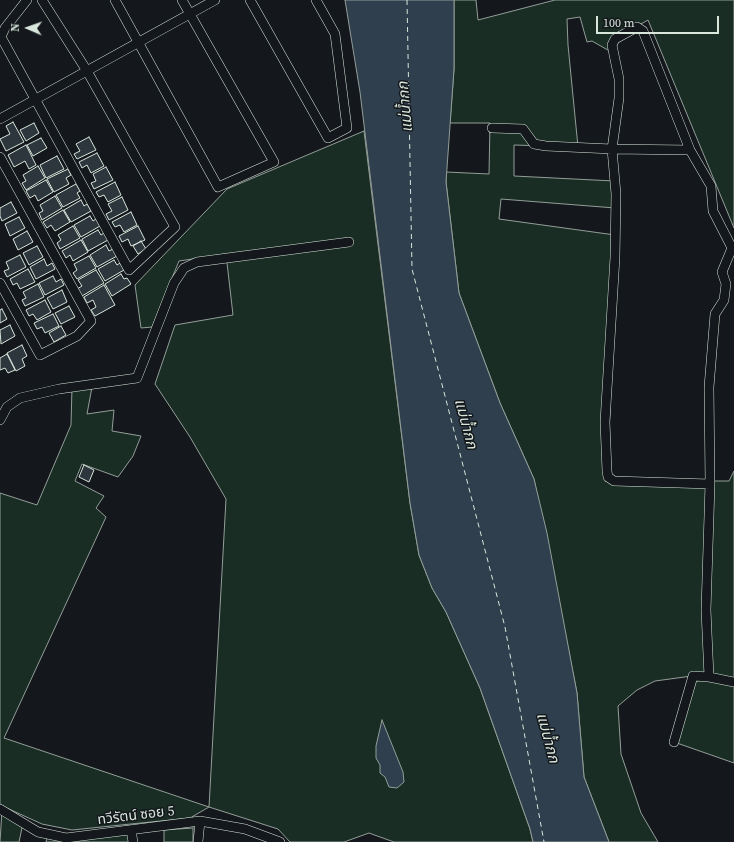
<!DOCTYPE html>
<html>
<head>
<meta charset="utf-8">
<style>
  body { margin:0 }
  #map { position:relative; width:734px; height:842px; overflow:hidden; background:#14181c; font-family:"Source Serif 4",serif }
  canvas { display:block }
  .north { position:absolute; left:8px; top:8px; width:40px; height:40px; -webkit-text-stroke:3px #14181c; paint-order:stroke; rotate:272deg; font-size:11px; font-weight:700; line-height:16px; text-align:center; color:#d8e6dc }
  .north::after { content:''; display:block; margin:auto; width:14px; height:18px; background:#d8e6dc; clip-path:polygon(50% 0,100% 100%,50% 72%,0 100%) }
  .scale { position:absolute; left:596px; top:16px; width:123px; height:18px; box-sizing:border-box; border:2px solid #d8e6dc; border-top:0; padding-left:5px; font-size:12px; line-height:14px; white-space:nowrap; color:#d8e6dc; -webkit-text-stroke:3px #14181c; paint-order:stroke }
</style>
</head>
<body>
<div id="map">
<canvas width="734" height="842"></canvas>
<div class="north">N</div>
<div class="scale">100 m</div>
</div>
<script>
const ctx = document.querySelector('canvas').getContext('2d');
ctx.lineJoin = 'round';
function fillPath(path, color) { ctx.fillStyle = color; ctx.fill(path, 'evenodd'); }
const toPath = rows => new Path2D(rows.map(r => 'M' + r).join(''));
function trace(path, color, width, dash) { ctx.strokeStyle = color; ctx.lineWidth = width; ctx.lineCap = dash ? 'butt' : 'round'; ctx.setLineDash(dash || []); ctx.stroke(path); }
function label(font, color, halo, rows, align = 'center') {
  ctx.font = font + ' "Source Serif 4","Noto Sans Thai",serif'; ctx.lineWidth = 3; ctx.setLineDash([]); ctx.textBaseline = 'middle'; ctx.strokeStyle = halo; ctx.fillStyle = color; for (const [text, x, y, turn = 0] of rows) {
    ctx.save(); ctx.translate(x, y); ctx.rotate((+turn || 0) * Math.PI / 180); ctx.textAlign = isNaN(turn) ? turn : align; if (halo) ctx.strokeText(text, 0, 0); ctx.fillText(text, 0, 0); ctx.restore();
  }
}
const green = toPath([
  [454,0,476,0,478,20,555,0,734,0,734,228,648,20,622,35,613,53,592,41,587,42,580,17,567,19,568,45,578,147,514,145,514,176,614,181,615,208,501,199,499,219,615,235,608,477,605,481,729,481,734,471,734,763,674,742,692,676,655,681,637,690,618,706,621,754,641,813,658,842,609,842,584,777,577,693,534,479,500,403,459,293,446,182,446,172,489,174,490,123,450,123,454,69,454,0],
  [364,131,410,503,419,555,432,588,446,612,480,688,530,829,533,842,394,842,369,833,344,842,290,842,278,829,209,807,190,818,72,830,42,824,0,805,0,493,37,505,71,425,72,387,92,387,87,414,114,410,112,431,141,436,133,456,118,477,82,464,75,481,104,496,96,508,106,517,4,738,209,807,226,499,190,437,155,384,175,325,233,315,226,254,179,261,152,327,141,328,135,285,227,189,364,131],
  [2,810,23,823,19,842,0,842,2,810],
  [193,828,193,842,164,842,164,830,193,828],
  [131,830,133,842,46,842,48,834,66,838,131,830]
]);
const water = toPath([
  [345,0,454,0,454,69,446,182,459,293,500,403,534,479,547,533,577,693,584,777,609,842,533,842,530,829,480,688,446,612,432,588,419,555,410,503,360,92,345,0],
  [382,720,403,772,404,782,397,788,389,787,385,777,380,773,380,765,376,758,376,746,382,720]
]);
const ferry = toPath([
  [407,0,412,269,505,627,544,842]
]);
const building = toPath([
  [13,122,24,142,6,151,0,139,10,134,6,126,13,122],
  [34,123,39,133,26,141,20,130,34,123],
  [89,137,96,150,77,159,74,154,80,151,76,144,89,137],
  [41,138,47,148,33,156,27,145,41,138],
  [26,145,36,165,29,169,25,161,14,167,8,155,26,145],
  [97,153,104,166,91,173,87,165,82,168,79,162,97,153],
  [57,156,64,169,46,178,40,165,57,156],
  [38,166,45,178,26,190,22,183,26,181,23,175,38,166],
  [106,167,113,180,94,189,91,183,96,181,93,174,106,167],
  [68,169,71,175,66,178,69,184,54,192,47,179,68,169],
  [46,180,53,192,38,201,35,195,30,198,26,191,46,180],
  [115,182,121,195,108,202,104,195,99,197,96,192,115,182],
  [76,184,80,191,77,193,80,198,63,207,56,195,76,184],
  [55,196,62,208,42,220,39,213,43,211,40,205,55,196],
  [122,197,128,210,109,220,106,214,112,211,108,204,122,197],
  [81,200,84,206,87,204,91,211,71,222,64,210,81,200],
  [11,202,17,213,2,221,0,216,0,208,11,202],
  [63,210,70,222,55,231,51,225,47,228,43,222,63,210],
  [131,212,137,225,124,232,120,225,115,227,112,222,131,212],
  [90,216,93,221,96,219,100,226,81,237,74,225,90,216],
  [19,217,25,228,10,236,5,224,19,217],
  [73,226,80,238,60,249,57,243,61,240,58,235,73,226],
  [138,226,145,240,131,246,128,239,122,242,119,236,138,226],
  [98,230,101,235,104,233,108,240,88,251,82,239,98,230],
  [27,231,33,242,18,250,13,239,27,231],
  [81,240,88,252,73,261,70,255,66,258,62,251,81,240],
  [141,241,146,249,138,254,133,246,141,241],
  [106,245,109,251,113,249,117,256,97,267,90,255,106,245],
  [37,246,43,257,29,265,23,253,37,246],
  [20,255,26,267,7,277,4,271,9,269,6,262,20,255],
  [89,256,96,268,77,279,73,273,77,270,74,264,89,256],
  [44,259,47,266,52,263,55,269,36,279,30,267,44,259],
  [114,260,117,265,120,263,124,270,105,281,98,269,114,260],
  [28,269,35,282,20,289,17,283,13,285,10,279,28,269],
  [96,270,104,283,82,296,77,289,82,286,78,280,96,270],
  [121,274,124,279,127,278,131,284,112,296,105,284,121,274],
  [53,276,56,282,61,279,64,285,45,295,39,283,53,276],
  [38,284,44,297,25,306,22,300,26,298,23,292,38,284],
  [104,285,115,305,95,316,91,310,96,307,93,300,87,303,84,297,104,285],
  [62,290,67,302,53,309,47,298,62,290],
  [45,300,51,312,37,320,33,314,29,316,26,310,45,300],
  [69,306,75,317,61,324,55,313,69,306],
  [2,309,7,319,0,323,0,310,2,309],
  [53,314,59,326,45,333,42,327,37,329,34,323,53,314],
  [10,325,15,336,1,344,0,330,10,325],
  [61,326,66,335,54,342,49,333,61,326],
  [22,345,27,356,22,359,25,366,16,371,7,353,22,345],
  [7,354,15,370,8,373,5,368,0,370,0,358,7,354],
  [84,465,94,470,89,482,79,477,84,465]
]);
const minor = toPath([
  [27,0,5,28,1,37,129,270,175,227,87,71,42,0],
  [115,0,218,187,274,162,182,0],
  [250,0,328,138,347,128,335,34,316,0],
  [0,119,215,0],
  [492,128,523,129,534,144,546,146,612,149,690,150],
  [0,157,91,321,77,336,40,355,0,283],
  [0,420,7,407,20,398,59,389,137,378,174,283,184,268,197,262,349,242],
  [709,677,706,610,710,484,709,387,715,314,724,300,726,284,722,272,732,248,713,211,711,186,690,150,643,31,637,27,615,39,612,45,619,79,619,98,612,149,616,194,615,257,605,422,607,471,608,477,614,481,710,484],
  [674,742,693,676,709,677,734,682],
  [0,809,38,832,66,838,200,821,245,829,280,842],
  [131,830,133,842],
  [198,842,200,821]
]);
const streetNames = [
  ["ทวีรัตน์ ซอย 5",136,816,-7]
];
const waterNames = [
  ["แม่น้ำกก",406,107,-95],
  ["แม่น้ำกก",465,424,75],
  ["แม่น้ำกก",547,738,75]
];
fillPath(green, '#1a2d24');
trace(green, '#939e99', 1);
fillPath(water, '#2f3f4d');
trace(water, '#939e99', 1);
trace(ferry, '#d8e6dc', 1, [5, 4]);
fillPath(building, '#2c363c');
trace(building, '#d8e6dc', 1);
trace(minor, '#d8e6dc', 10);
trace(minor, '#14181c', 9);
label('14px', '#d8e6dc', '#14181c', streetNames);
label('italic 15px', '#d8e6dc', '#14181c', waterNames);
</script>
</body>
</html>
